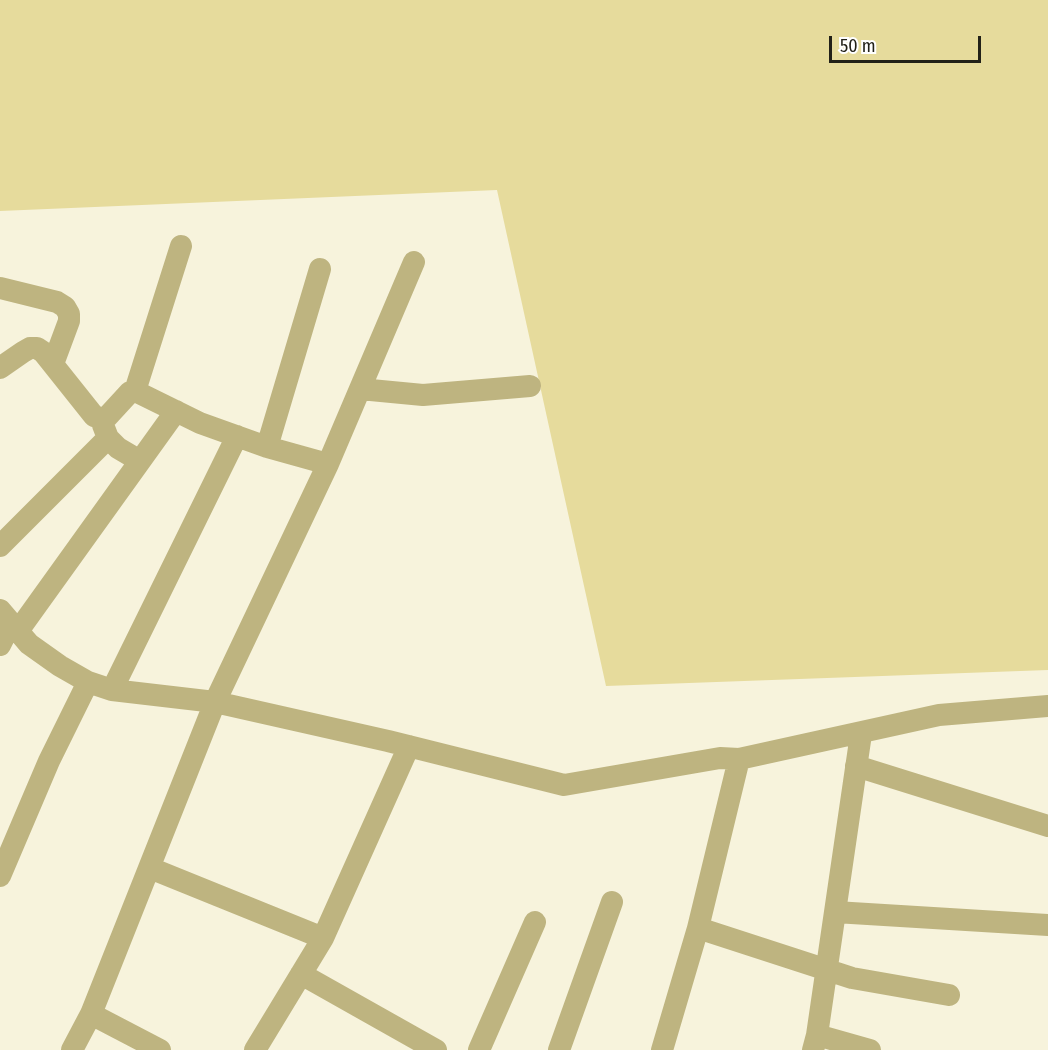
<!DOCTYPE html>
<html>
<head>
<meta charset="utf-8">
<style>
  body { margin:0 }
  #map { position:relative; width:1048px; height:1050px; overflow:hidden; background:#f7f3dc; font-family:"Fira Sans Condensed",sans-serif }
  canvas { display:block }
  .scale { position:absolute; left:829px; top:36px; width:152px; height:27px; box-sizing:border-box; border:3px solid #222118; border-top:0; padding-left:8px; font-size:18px; line-height:21px; white-space:nowrap; color:#222118; -webkit-text-stroke:4px #fff; paint-order:stroke }
</style>
</head>
<body>
<div id="map">
<canvas width="1048" height="1050"></canvas>
<div class="scale">50 m</div>
</div>
<script>
const ctx = document.querySelector('canvas').getContext('2d');
ctx.lineJoin = 'round';
function fillPath(path, color) { ctx.fillStyle = color; ctx.fill(path, 'evenodd'); }
const toPath = rows => new Path2D(rows.map(r => 'M' + r).join(''));
function trace(path, color, width, dash) { ctx.strokeStyle = color; ctx.lineWidth = width; ctx.lineCap = dash ? 'butt' : 'round'; ctx.setLineDash(dash || []); ctx.stroke(path); }
const green = toPath([
  [0,0,1048,0,1048,670,606,686,497,190,0,211]
]);
const minor = toPath([
  [0,288,57,302,65,307,69,314,69,321,53,364],
  [0,368,23,352,30,348,37,348,43,352,94,416,100,418,107,417,130,392,135,391,200,423,267,447,328,464],
  [360,389,423,395,530,386],
  [135,391,181,246],
  [103,425,108,438,118,448,140,461],
  [267,447,320,269],
  [0,546,108,438],
  [0,610,29,644,60,666,88,682,112,690,215,702,328,464,414,262],
  [18,631,176,411],
  [0,645,11,623],
  [112,690,237,436],
  [856,766,1048,826],
  [150,868,323,938],
  [0,876,49,761,88,682],
  [835,912,1048,925],
  [698,928,852,978,949,995],
  [301,974,436,1050],
  [91,1014,160,1050],
  [817,1035,870,1050],
  [72,1050,91,1014,215,702,388,741,564,785,720,758,739,759,939,715,1048,706],
  [255,1050,323,938,409,746],
  [479,1050,535,922],
  [559,1050,612,902],
  [662,1050,698,928,739,759],
  [813,1050,817,1035,861,734]
]);
fillPath(green, '#e6db9c');
trace(minor, '#beb480', 22);
</script>
</body>
</html>
